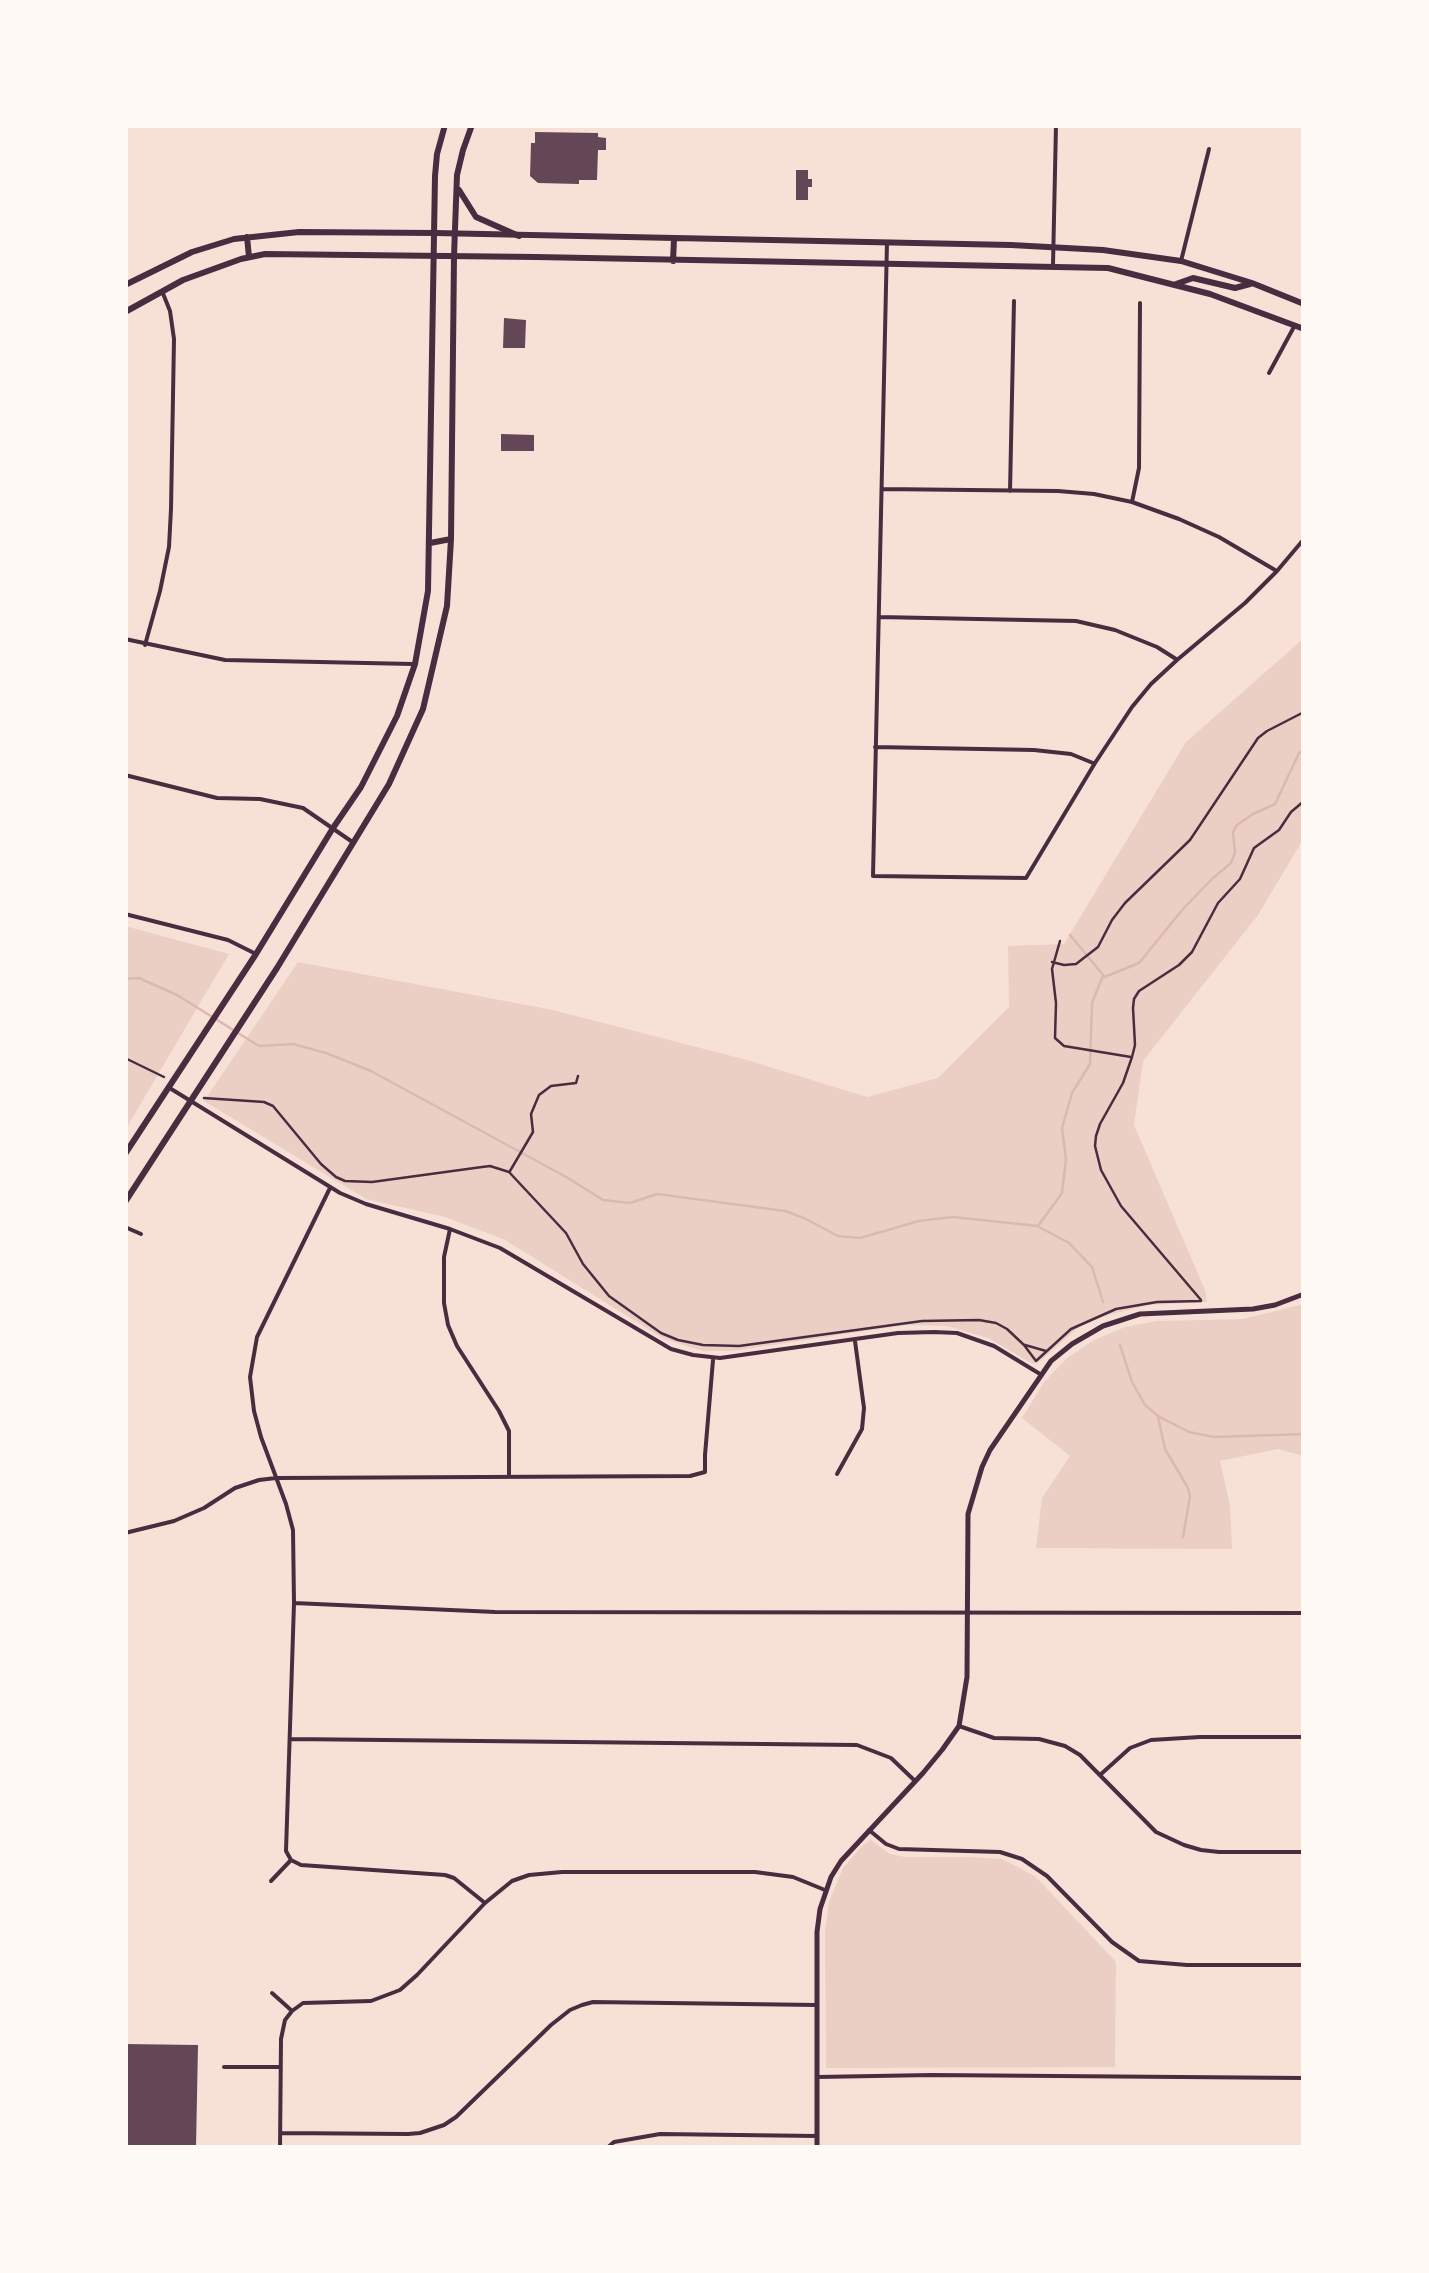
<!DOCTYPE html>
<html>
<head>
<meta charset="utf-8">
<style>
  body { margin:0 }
  #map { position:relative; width:1429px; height:2273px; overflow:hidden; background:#f7e1d7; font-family:Raleway,sans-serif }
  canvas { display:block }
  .frame { position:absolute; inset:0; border:128px solid #fffaf5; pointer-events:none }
</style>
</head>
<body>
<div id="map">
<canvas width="1429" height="2273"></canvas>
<div class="frame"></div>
</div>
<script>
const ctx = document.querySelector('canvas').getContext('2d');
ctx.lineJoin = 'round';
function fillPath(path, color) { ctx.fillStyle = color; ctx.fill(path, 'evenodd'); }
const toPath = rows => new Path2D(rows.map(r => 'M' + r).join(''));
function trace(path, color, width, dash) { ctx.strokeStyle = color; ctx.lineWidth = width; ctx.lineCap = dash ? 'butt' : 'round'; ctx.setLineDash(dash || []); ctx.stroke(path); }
const green = toPath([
  [1304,638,1304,838,1258,915,1143,1061,1134,1125,1205,1290,1207,1302,1148,1305,1100,1317,1080,1326,1040,1361,1033,1364,988,1338,947,1326,905,1325,733,1351,703,1351,664,1339,505,1240,445,1217,366,1199,204,1101,298,962,553,1010,747,1060,867,1097,938,1078,1009,1007,1008,946,1064,944,1186,742],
  [125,926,229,954,127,1127,125,1125],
  [1304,1304,1304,1456,1278,1449,1220,1461,1230,1505,1232,1549,1036,1548,1042,1498,1070,1456,1022,1418,1044,1382,1067,1358,1094,1340,1125,1327,1157,1321,1243,1319],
  [871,1840,890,1854,905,1857,968,1857,1002,1859,1035,1876,1116,1962,1115,2067,826,2068,825,1932,829,1902,843,1868,863,1845]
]);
const stream = toPath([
  [1070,935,1104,976],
  [125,979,139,978,177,995,259,1046,293,1044,326,1053,371,1071,568,1178,603,1200,630,1203,657,1194,785,1211,804,1218,838,1236,860,1238,919,1221,953,1217,1038,1226,1062,1193,1066,1159,1062,1128,1072,1093,1090,1064,1092,1003,1102,978,1139,963,1183,909,1213,878,1231,863,1235,853,1233,832,1237,825,1253,814,1275,804,1299,753,1304,750],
  [1039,1227,1069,1243,1092,1267,1103,1302],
  [1120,1345,1132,1382,1145,1405,1158,1416,1189,1432,1214,1437,1304,1434],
  [1158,1417,1165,1449,1188,1488,1190,1496,1183,1537]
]);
const building = toPath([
  [535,132,598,133,598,137,606,138,606,150,598,150,597,180,579,180,579,184,538,183,530,176,531,143,535,143],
  [796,170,808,170,808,179,812,179,812,187,808,187,808,200,796,200],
  [504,318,526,320,525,348,503,348],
  [501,434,534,435,534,451,501,451],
  [125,2044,198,2045,196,2148,125,2148]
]);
const path = toPath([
  [1060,941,1052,969,1056,1003,1055,1038,1064,1046,1131,1057],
  [1052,962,1064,965,1076,964,1098,947,1112,920,1125,903,1190,840,1258,738,1267,731,1304,712],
  [125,1058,164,1077],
  [204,1098,264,1102,273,1106,321,1164,336,1177,345,1181,372,1182,482,1167,490,1166,509,1172,566,1233,583,1264,609,1296,661,1333,678,1340,703,1345,739,1346,922,1321,979,1320,996,1323,1007,1329,1024,1345,1036,1361,1071,1329,1116,1309,1157,1302,1201,1301],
  [510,1171,533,1132,531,1114,539,1095,551,1086,576,1083,578,1076],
  [1201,1300,1121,1206,1101,1170,1095,1146,1096,1136,1100,1124,1123,1083,1132,1057,1135,1045,1133,1008,1134,999,1139,991,1179,965,1192,952,1218,903,1240,879,1254,848,1279,830,1291,812,1304,801],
  [1025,1345,1046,1351]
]);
const minor = toPath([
  [887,242,873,876,1026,878,1095,763,1132,707,1151,684,1177,660,1245,603,1277,571,1304,539],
  [1181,261,1209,149],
  [1053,265,1056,125],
  [1269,373,1295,325],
  [882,489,1058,491,1094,494,1132,502,1179,519,1219,537,1275,570],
  [1010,491,1014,301],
  [1132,502,1139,468,1140,303],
  [879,617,1076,621,1115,630,1157,647,1176,659],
  [125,639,225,660,413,664],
  [145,645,160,591,169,547,171,509,174,339,170,311,162,291],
  [875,747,1034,750,1071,754,1093,763],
  [125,775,217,798,260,799,303,808,351,841],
  [125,914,228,940,254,953],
  [168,1087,340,1193,366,1204,450,1229,500,1248,671,1349,693,1355,720,1358,898,1333,934,1332,957,1333,994,1346,1040,1374],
  [330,1188,257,1337,250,1377,254,1411,261,1437,286,1504,293,1530,294,1603,286,1851,291,1860,301,1865,445,1875,454,1878,485,1903],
  [125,1227,141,1234],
  [450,1229,444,1257,444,1303,448,1325,457,1346,499,1411,509,1431,509,1476],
  [837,1474,862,1429,864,1408,855,1341],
  [125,1533,174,1521,204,1508,235,1488,259,1480,276,1478,690,1476,705,1472,705,1455,713,1360],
  [294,1603,495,1612,1304,1613],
  [959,1726,994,1738,1039,1739,1065,1746,1080,1755,1156,1832,1184,1845,1201,1850,1219,1852,1304,1852],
  [290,1739,857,1745,891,1758,914,1780],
  [1100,1775,1130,1748,1151,1740,1200,1737,1304,1737],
  [869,1830,886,1844,899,1849,1000,1852,1022,1859,1047,1876,1112,1942,1139,1961,1187,1965,1304,1965],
  [271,1881,291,1860],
  [272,1993,291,2010],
  [224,2067,279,2067],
  [817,2077,932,2075,1304,2078],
  [281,2133,408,2134,420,2133,444,2125,456,2117,551,2025,570,2010,582,2005,593,2002,817,2005],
  [280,2148,281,2039,285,2020,292,2011,303,2003,371,2001,400,1990,417,1975,485,1903,512,1881,529,1875,562,1872,755,1872,793,1877,825,1890],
  [607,2148,614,2142,660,2134,817,2136]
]);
const tertiary = toPath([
  [817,2148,817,1932,820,1909,831,1877,841,1861,923,1773,942,1750,959,1726,967,1677,968,1514,982,1467,990,1450,1051,1361,1072,1344,1103,1326,1140,1314,1253,1309,1275,1305,1304,1294]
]);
const secondary = toPath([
  [247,237,249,257],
  [673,261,674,239],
  [1176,284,1193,278,1235,288,1250,284],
  [125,285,192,252,234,239,299,232,435,233,1011,245,1103,250,1181,261,1252,283,1304,304],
  [125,312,183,280,241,259,265,254,536,257,1108,268,1210,294,1304,329]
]);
const primary = toPath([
  [459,190,476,217,519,236],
  [430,543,451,539],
  [125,1154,256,954,333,828,361,787,397,716,415,664,428,591,435,176,437,154,445,125],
  [125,1202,277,968,389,784,423,709,447,606,451,539,454,256,457,175,463,150,472,125]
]);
fillPath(green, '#ebcfc5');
trace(stream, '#dcb8b0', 2.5);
fillPath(building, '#644757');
trace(path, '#4a2c40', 2.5);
trace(minor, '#4a2c40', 4);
trace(tertiary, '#4a2c40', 5);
trace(secondary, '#4a2c40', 6);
trace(primary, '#4a2c40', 6);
</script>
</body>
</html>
